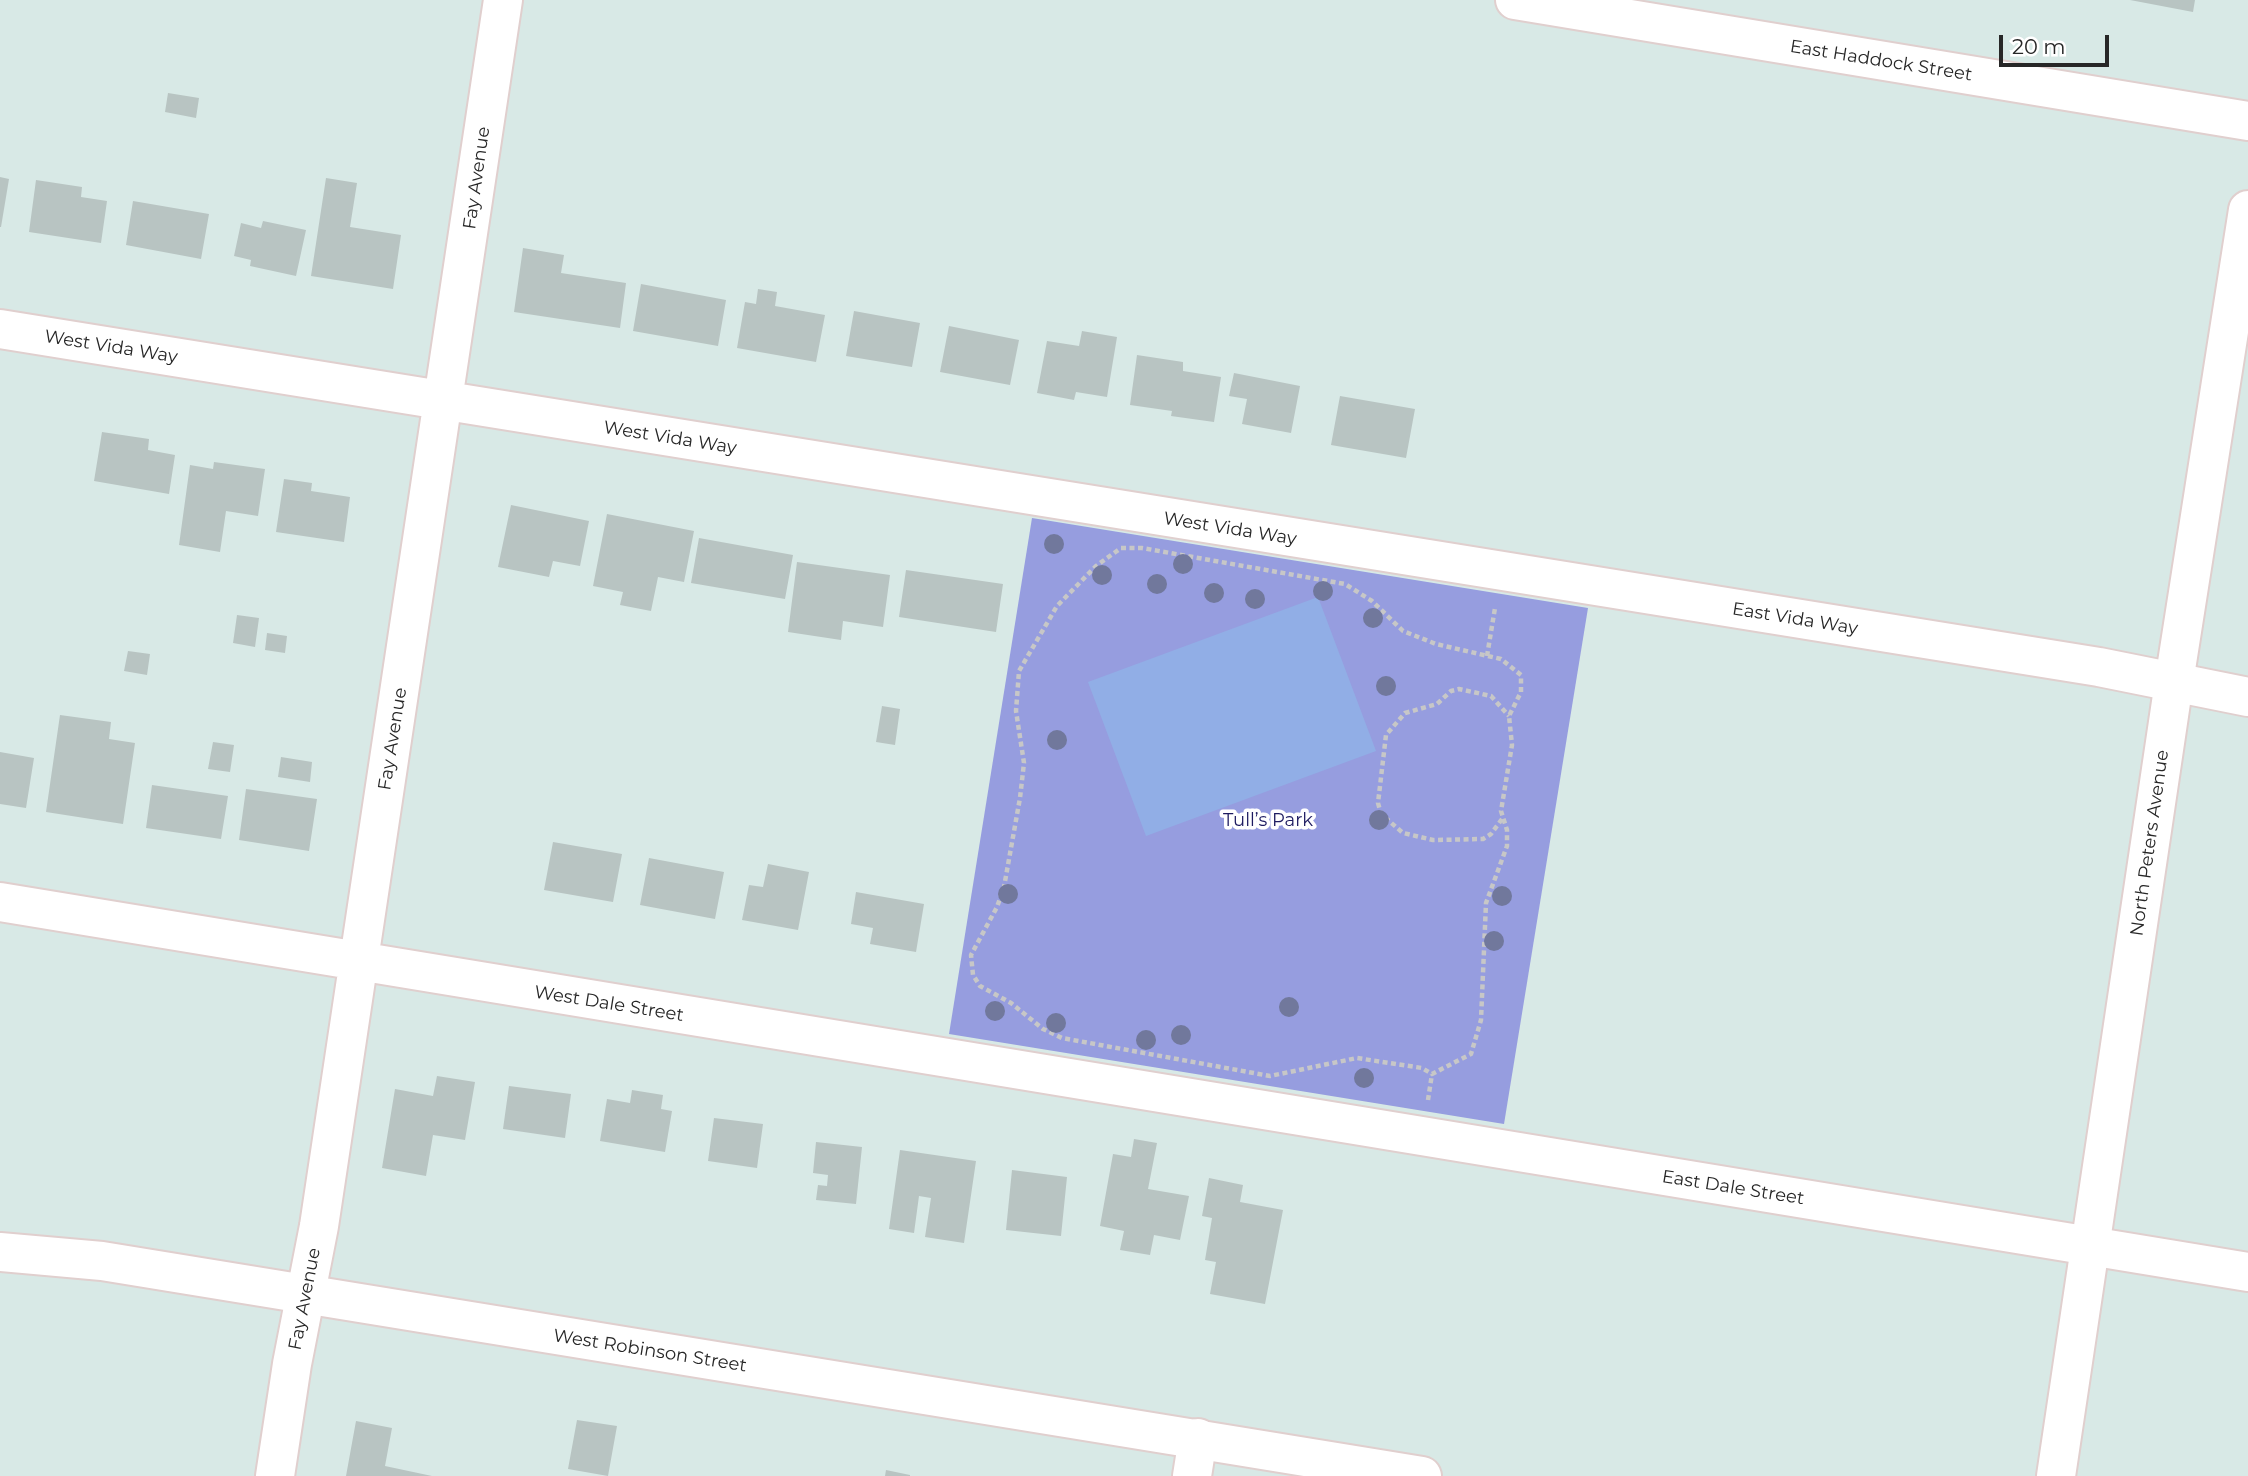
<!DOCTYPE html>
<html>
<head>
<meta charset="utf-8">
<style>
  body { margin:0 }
  #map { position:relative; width:2248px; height:1476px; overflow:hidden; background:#d8e9e6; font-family:Montserrat,sans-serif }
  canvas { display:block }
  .scale { position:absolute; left:1999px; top:35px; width:110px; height:32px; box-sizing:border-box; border:4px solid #272727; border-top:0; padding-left:9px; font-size:21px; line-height:24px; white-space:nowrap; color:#272727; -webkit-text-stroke:5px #fff; paint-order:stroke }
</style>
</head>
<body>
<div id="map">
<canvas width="2248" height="1476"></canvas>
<div class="scale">20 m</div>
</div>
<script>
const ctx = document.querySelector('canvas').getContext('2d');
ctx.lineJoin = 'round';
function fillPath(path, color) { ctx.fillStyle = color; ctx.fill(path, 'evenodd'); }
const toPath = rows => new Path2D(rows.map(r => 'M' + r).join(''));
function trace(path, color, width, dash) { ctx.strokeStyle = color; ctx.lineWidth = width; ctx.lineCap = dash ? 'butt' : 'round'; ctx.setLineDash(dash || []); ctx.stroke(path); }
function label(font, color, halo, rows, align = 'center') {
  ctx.font = font + ' Montserrat,sans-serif'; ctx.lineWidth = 7; ctx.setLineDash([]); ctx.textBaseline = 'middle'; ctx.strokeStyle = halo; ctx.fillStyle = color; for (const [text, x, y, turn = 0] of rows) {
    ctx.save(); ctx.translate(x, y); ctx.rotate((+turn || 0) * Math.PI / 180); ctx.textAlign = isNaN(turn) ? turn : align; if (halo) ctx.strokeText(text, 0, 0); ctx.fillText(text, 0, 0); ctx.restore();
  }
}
const green = toPath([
  [1032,518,1588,608,1504,1124,949,1034]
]);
const pitch = toPath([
  [1318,597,1376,751,1146,836,1088,682]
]);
const building = toPath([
  [2130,0,2195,0,2193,12],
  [168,93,199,98,196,118,165,112],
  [0,177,9,179,1,227,0,227],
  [326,178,357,183,350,227,401,235,393,289,311,276],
  [36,180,82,187,81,197,107,201,101,243,29,232],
  [133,201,209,214,201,259,126,245],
  [263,221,306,230,296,276,250,266,251,260,234,256,241,223,261,228],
  [523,248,564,255,561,273,626,283,620,328,514,312],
  [641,284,726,300,718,346,633,331],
  [758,289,777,292,775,306,825,315,816,362,737,348,745,302,756,304],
  [854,311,920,323,912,367,846,356],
  [949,326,1019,340,1010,385,940,372],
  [1082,331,1117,337,1107,397,1076,392,1074,400,1037,393,1047,341,1079,346],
  [1137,355,1183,362,1183,371,1221,377,1214,422,1171,416,1172,411,1130,405],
  [1234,373,1300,386,1291,433,1242,424,1247,399,1229,396],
  [1340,396,1415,409,1406,458,1331,445],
  [102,432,149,439,148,450,175,455,169,494,94,481],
  [214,462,265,469,258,516,226,511,220,552,179,545,190,465,213,469],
  [284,479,312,483,311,491,350,497,344,542,276,532],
  [511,505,589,521,580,566,553,561,549,577,498,567],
  [607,514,694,531,684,582,658,577,651,611,620,605,623,592,593,586],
  [699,538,793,555,785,599,691,583],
  [797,562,890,575,883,627,843,621,841,640,788,632],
  [906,570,1003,584,996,632,899,617],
  [237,615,259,618,255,647,233,643],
  [267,633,287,636,285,653,265,650],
  [128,651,150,654,147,675,124,671],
  [882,706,900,709,895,745,876,742],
  [60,715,111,722,109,739,135,743,123,824,46,812],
  [213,742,234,745,230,772,208,769],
  [0,752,34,758,26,808,0,804],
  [281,757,312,762,310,782,278,777],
  [152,785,228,796,221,839,146,828],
  [246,789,317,799,309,851,239,840],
  [553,842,622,854,613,902,544,890],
  [649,858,724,872,715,919,640,905],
  [768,864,809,872,798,930,742,920,749,885,763,887],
  [856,892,924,904,916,952,870,944,873,928,851,924],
  [437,1076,475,1082,465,1140,433,1135,426,1176,382,1168,395,1089,433,1096],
  [509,1086,571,1094,565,1138,503,1129],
  [632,1090,663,1095,661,1109,672,1111,665,1152,600,1141,607,1099,630,1103],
  [714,1118,763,1124,757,1168,708,1161],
  [1134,1139,1157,1143,1148,1189,1189,1196,1180,1240,1154,1235,1150,1255,1120,1250,1124,1231,1100,1226,1113,1154,1131,1157],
  [816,1142,862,1147,856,1204,816,1200,818,1185,827,1186,828,1175,813,1173],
  [900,1150,976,1161,964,1243,925,1237,931,1198,919,1196,914,1233,889,1229],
  [1012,1170,1067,1177,1061,1236,1006,1230],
  [1209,1178,1243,1185,1240,1202,1283,1210,1265,1304,1210,1294,1216,1262,1205,1260,1212,1218,1202,1216],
  [577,1420,617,1426,608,1476,568,1469],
  [356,1421,392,1428,385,1466,432,1476,346,1476],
  [886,1470,910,1475,910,1476,885,1476]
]);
const path = toPath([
  [1121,548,1142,548,1345,584,1372,601,1403,631,1436,644,1501,659,1521,675,1521,692,1509,716,1512,745,1501,811,1507,830,1507,846,1486,903,1481,1020,1471,1054,1432,1074,1422,1068,1357,1058,1270,1076,1062,1038,1043,1029,1011,1003,980,986,973,975,971,955,997,907,1004,887,1020,798,1024,763,1016,711,1019,671,1057,606,1096,566,1121,548],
  [1487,656,1495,608],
  [1502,819,1491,834,1483,839,1433,840,1403,833,1381,814,1378,803,1386,735,1405,713,1437,704,1451,691,1459,689,1491,696,1509,716],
  [1428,1100,1432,1074]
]);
const minor = toPath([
  [1515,0,2248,121],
  [0,329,2099,667,2248,697],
  [0,902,2248,1272],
  [275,1476,292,1364,319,1226,503,0],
  [1192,1476,1198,1438]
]);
const tertiary = toPath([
  [2056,1476,2174,682,2248,210]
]);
const secondary = toPath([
  [0,1252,102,1261,1422,1476]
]);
const trees = [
  [1054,544],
  [1183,564],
  [1102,575],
  [1157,584],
  [1323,591],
  [1214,593],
  [1255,599],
  [1373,618],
  [1386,686],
  [1057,740],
  [1379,820],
  [1008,894],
  [1502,896],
  [1494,941],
  [1289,1007],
  [995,1011],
  [1056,1023],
  [1181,1035],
  [1146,1040],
  [1364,1078]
];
const streetNames = [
  ["East Haddock Street",1881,61,9],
  ["Fay Avenue",477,178,-82],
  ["West Vida Way",111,347,9],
  ["West Vida Way",670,438,9],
  ["West Vida Way",1230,529,9],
  ["East Vida Way",1795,619,9],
  ["Fay Avenue",393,739,-81],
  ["North Peters Avenue",2150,843,-82],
  ["West Dale Street",609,1004,9],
  ["East Dale Street",1733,1188,9],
  ["Fay Avenue",305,1299,-79],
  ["West Robinson Street",650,1351,9]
];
const parkNames = [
  ["Tull’s Park",1268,821]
];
fillPath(green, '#969ddf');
fillPath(pitch, '#91aee6');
fillPath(building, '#b8c4c2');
trace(minor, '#e0cfce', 42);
trace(tertiary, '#e0cfce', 42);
trace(secondary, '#e0cfce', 42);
trace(path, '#c7c7c7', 4.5, [5, 3.5]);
trace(minor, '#fff', 38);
trace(tertiary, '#fff', 38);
trace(secondary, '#fff', 38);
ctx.fillStyle = '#71789c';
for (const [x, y] of trees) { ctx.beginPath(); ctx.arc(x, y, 10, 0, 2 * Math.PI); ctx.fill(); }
label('18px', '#272727', '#fff', streetNames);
label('18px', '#1d1b60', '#fff', parkNames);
</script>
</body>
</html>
